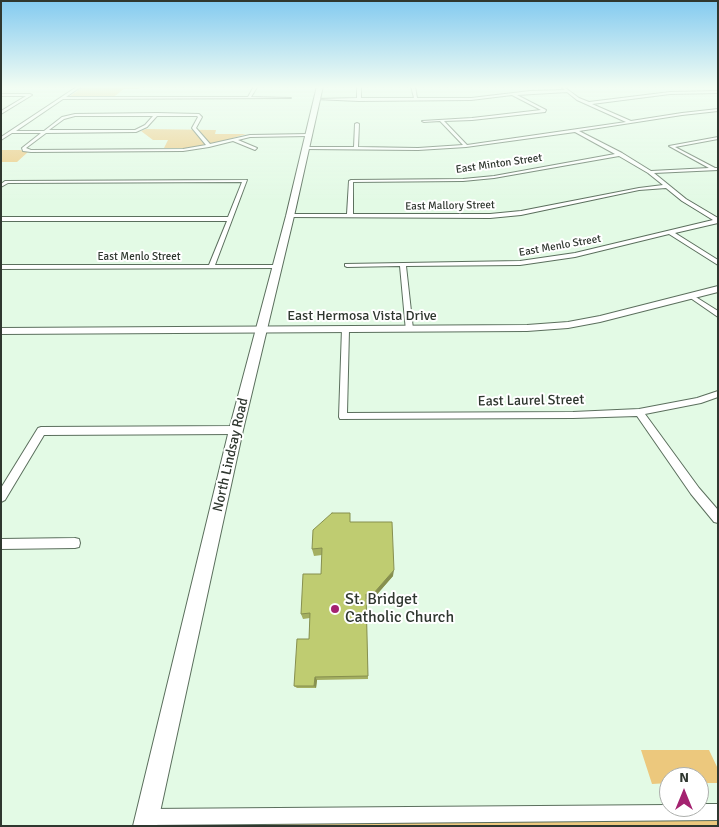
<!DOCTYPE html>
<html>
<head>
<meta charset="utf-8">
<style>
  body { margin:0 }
  #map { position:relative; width:719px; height:827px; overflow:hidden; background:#e3fae5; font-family:Signika,sans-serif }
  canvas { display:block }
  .frame { position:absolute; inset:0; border:2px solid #2f372f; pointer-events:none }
  .north { position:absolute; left:659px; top:767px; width:50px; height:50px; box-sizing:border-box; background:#fff; border:1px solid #acafac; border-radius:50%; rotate:0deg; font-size:14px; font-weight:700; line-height:20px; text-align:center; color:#2f372f }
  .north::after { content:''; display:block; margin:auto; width:18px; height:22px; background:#a42270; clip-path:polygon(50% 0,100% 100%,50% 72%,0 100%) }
</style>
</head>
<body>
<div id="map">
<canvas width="719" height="827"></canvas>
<div class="frame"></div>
<div class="north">N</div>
</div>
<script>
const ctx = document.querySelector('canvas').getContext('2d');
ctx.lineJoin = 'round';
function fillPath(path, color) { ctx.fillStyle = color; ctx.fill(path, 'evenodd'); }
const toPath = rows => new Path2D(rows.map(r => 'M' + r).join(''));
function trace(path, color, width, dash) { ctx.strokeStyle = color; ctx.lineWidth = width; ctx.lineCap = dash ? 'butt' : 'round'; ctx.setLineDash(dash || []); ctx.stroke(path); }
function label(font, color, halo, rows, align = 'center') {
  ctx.font = font + ' Signika,sans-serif'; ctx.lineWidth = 4; ctx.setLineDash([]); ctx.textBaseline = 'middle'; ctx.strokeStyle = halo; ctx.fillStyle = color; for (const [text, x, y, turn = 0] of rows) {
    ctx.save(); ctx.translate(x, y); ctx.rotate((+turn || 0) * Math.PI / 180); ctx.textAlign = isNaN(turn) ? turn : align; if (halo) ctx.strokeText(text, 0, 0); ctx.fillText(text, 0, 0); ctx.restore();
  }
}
const green = toPath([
  [84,86,137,86,141,87,139,89,124,89,115,96,70,96],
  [146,129,216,130,215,134,246,134,213,144,186,148,164,148,168,140,153,140,141,131],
  [1,150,20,150,28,152,17,162,1,162],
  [641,750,709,750,718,769,718,783,699,783,699,777,669,777,669,783,652,784],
  [718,812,718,826,145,826,147,817]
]);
const minor = toPath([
  [78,86,82,86,66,97,248,97,254,86,258,86,251,97,291,98,63,99,16,131,44,131,62,117,75,114,157,113,199,114,202,117,196,128,210,144,250,135,309,134,311,135,309,136,250,137,238,140,257,148,255,150,233,141,209,147,183,151,31,152,23,151,22,148,41,133,12,133,1,140,1,137,78,86],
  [75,116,153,116,145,125,135,130,49,130,64,119,75,116],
  [157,116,197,116,198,117,192,128,206,145,183,149,31,150,26,148,46,133,136,132,147,127,157,116],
  [357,86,361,86,361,98,414,98,411,86,415,86,417,98,471,98,530,91,565,90,562,88,564,87,579,98,589,102,670,92,718,91,718,93,670,94,592,104,631,121,682,113,718,109,718,111,682,115,579,131,622,153,651,171,709,168,669,146,718,137,718,139,675,147,715,168,718,168,718,170,654,173,686,199,718,218,718,223,675,233,718,260,718,265,669,234,575,257,520,265,406,266,413,329,409,331,406,331,400,266,347,267,345,266,345,264,520,261,575,253,713,220,682,201,666,188,639,190,521,215,490,218,288,217,287,216,290,214,347,214,349,181,351,180,463,179,494,176,615,154,575,132,466,147,418,150,304,149,306,147,354,147,355,124,357,123,359,124,358,147,418,148,463,145,440,121,424,122,422,121,472,118,541,110,512,95,471,100,359,101,315,99,357,98,357,86],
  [567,92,577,100,626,122,467,145,444,121,472,120,545,112,546,110,517,95,567,92],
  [619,156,648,173,663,185,639,188,521,211,490,214,353,214,353,182,463,181,494,178,619,156],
  [1,94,30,94,32,95,1,114,1,111,26,96,1,96,1,94],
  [247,180,215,265,277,265,279,266,279,268,1,269,1,265,209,265,227,221,1,221,1,217,228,217,242,182,8,183,1,187,1,184,5,181,247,180],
  [691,294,718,311,718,317,689,297,688,296,691,294],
  [342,328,348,328,349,330,347,413,573,412,639,409,697,398,718,391,718,397,701,403,645,414,699,488,718,510,718,523,714,522,691,494,637,416,573,418,340,419,339,417,342,328],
  [236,426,239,427,241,430,239,433,236,434,44,435,5,500,1,502,1,488,38,428,41,427,236,426],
  [75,538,79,539,80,543,79,547,75,548,1,549,1,539,75,538],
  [699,804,718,804,718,820,148,825,143,822,140,817,143,812,148,809,669,805,669,807,699,807,699,804]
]);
const tertiary = toPath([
  [718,286,718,292,600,322,568,328,527,331,1,334,1,328,527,325,568,322,600,316,718,286]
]);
const secondary = toPath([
  [317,86,323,86,294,216,243,430,157,826,133,826,229,430,286,216,317,86]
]);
const wall = toPath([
  [350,522,393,576,373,599,366,599,368,679,317,680,316,688,297,688,294,686,309,639,310,618,303,619,301,614,321,574,322,555,314,556,312,549]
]);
const shadedWall = toPath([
  [394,570,393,576,373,599,373,594],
  [315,677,317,680,316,688,314,686]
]);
const building = toPath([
  [332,513,350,513,350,522,392,522,394,570,373,594,366,594,368,676,315,677,314,686,294,686,297,639,309,639,310,613,301,614,303,574,321,574,322,548,312,549,313,530,332,513]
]);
const markers = [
  [335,609,5,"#a42270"]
];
const farStreetnames = [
  ["East Minton Street",499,164,-8],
  ["East Mallory Street",450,206,-1],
  ["East Menlo Street",560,246,-10],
  ["East Menlo Street",139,257]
];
const streetNames = [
  ["East Hermosa Vista Drive",362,316],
  ["East Laurel Street",531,401,-1],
  ["North Lindsay Road",231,455,-77]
];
const nearPoinames = [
  ["St. Bridget",345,600],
  ["Catholic Church",345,618]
];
fillPath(green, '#ecc87d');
trace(minor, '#5b6f5d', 2);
trace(tertiary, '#5b6f5d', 2);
trace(secondary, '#5b6f5d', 2);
fillPath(minor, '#fff');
fillPath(tertiary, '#fff');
fillPath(secondary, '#fff');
fillPath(wall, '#a4af61');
fillPath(shadedWall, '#868f4f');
fillPath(building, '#bfcc71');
trace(building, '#868f4f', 1);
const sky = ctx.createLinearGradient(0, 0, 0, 202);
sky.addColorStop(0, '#83caf0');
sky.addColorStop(0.43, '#f2fdf3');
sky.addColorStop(1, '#f2fdf300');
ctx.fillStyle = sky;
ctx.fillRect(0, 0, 719, 202);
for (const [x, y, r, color] of markers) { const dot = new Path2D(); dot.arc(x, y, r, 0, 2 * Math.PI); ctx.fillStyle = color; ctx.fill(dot); trace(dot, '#fff', 2); }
label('11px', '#2f372f', '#fff', farStreetnames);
label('14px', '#2f372f', '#fff', streetNames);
label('16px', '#2f372f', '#fff', nearPoinames, 'left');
</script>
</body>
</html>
